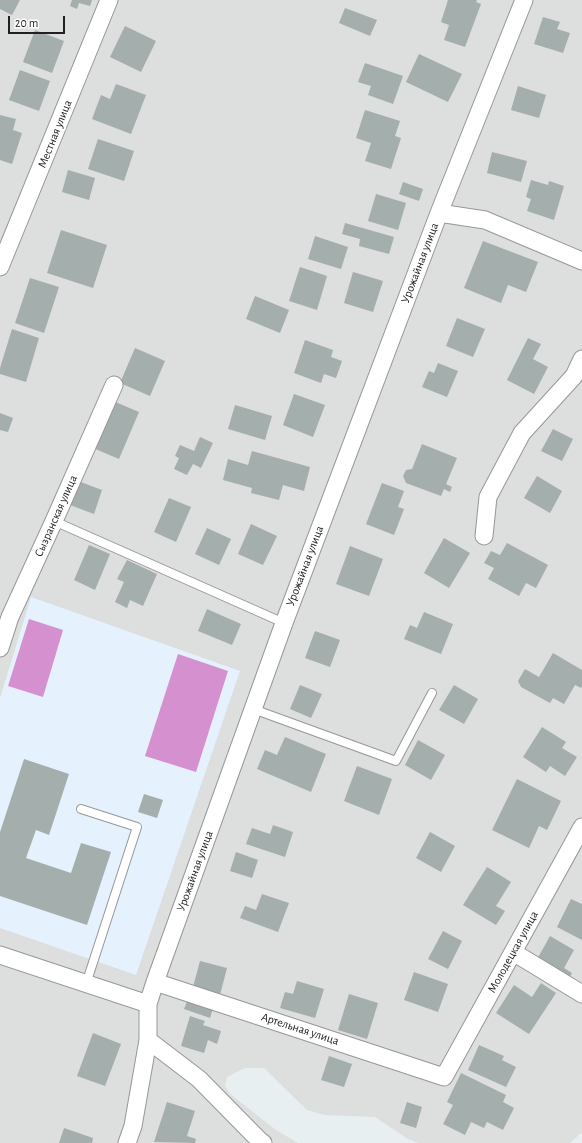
<!DOCTYPE html>
<html>
<head>
<meta charset="utf-8">
<style>
  body { margin:0 }
  #map { position:relative; width:582px; height:1143px; overflow:hidden; background:#e8eff0; font-family:"Alegreya Sans",sans-serif }
  canvas { display:block }
  .scale { position:absolute; left:8px; top:16px; width:57px; height:18px; box-sizing:border-box; border:2px solid #202020; border-top:0; padding-left:5px; font-size:12px; line-height:14px; white-space:nowrap; color:#202020; -webkit-text-stroke:3px #fff; paint-order:stroke }
</style>
</head>
<body>
<div id="map">
<canvas width="582" height="1143"></canvas>
<div class="scale">20 m</div>
</div>
<script>
const ctx = document.querySelector('canvas').getContext('2d');
ctx.lineJoin = 'round';
function fillPath(path, color) { ctx.fillStyle = color; ctx.fill(path, 'evenodd'); }
const toPath = rows => new Path2D(rows.map(r => 'M' + r).join(''));
function trace(path, color, width, dash) { ctx.strokeStyle = color; ctx.lineWidth = width; ctx.lineCap = dash ? 'butt' : 'round'; ctx.setLineDash(dash || []); ctx.stroke(path); }
function label(font, color, halo, rows, align = 'center') {
  ctx.font = font + ' "Alegreya Sans",sans-serif'; ctx.lineWidth = 4; ctx.setLineDash([]); ctx.textBaseline = 'middle'; ctx.strokeStyle = halo; ctx.fillStyle = color; for (const [text, x, y, turn = 0] of rows) {
    ctx.save(); ctx.translate(x, y); ctx.rotate((+turn || 0) * Math.PI / 180); ctx.textAlign = isNaN(turn) ? turn : align; if (halo) ctx.strokeText(text, 0, 0); ctx.fillText(text, 0, 0); ctx.restore();
  }
}
const residential = toPath([
  [0,0,582,0,582,1132,570,1143,418,1143,408,1139,375,1117,325,1115,307,1110,264,1068,245,1068,227,1077,225,1086,230,1094,276,1130,298,1143,0,1143]
]);
const education = toPath([
  [31,597,240,671,136,975,0,928,0,698]
]);
const pitch = toPath([
  [29,619,63,630,43,697,8,686],
  [178,654,228,671,196,772,145,756]
]);
const building = toPath([
  [0,0,20,0,12,15,0,9],
  [72,0,92,0,90,6,79,3,77,9,70,6],
  [448,0,477,0,476,2,481,4,465,47,444,40,449,25,441,22],
  [345,8,377,20,370,36,339,23],
  [543,17,560,22,557,29,570,33,563,53,534,44],
  [125,26,156,41,141,72,110,57],
  [35,30,64,41,52,73,23,62],
  [419,54,462,74,448,102,406,82],
  [365,63,403,76,393,104,368,95,371,86,358,82],
  [20,70,50,81,39,111,9,100],
  [116,84,146,95,131,134,92,119,101,95,110,99],
  [518,86,546,95,539,118,511,110],
  [365,110,400,121,395,136,401,138,391,169,365,161,371,143,356,138],
  [0,115,16,119,13,130,22,133,12,164,0,160],
  [98,139,134,151,124,181,88,169],
  [492,152,527,161,521,182,487,173],
  [68,170,95,178,89,200,62,192],
  [531,180,548,185,549,181,564,186,554,220,527,211,531,199,526,197],
  [403,182,423,189,419,201,399,194],
  [376,194,406,203,398,230,368,221],
  [345,223,394,237,389,254,359,246,360,239,342,234],
  [61,230,107,245,93,288,47,273],
  [315,236,348,247,341,269,308,259],
  [483,241,538,262,526,292,508,285,501,303,464,288],
  [300,267,327,276,317,310,289,301],
  [353,272,383,281,373,312,344,303],
  [30,278,59,287,44,333,15,323],
  [255,296,289,310,280,333,246,319],
  [457,318,485,329,473,357,446,346],
  [12,329,39,338,26,382,0,374,0,368],
  [528,338,541,344,533,359,548,367,534,394,507,380],
  [305,340,333,350,331,357,342,361,336,378,324,374,321,383,294,373],
  [135,348,165,361,150,396,120,383],
  [438,363,458,371,447,397,422,387,429,371,434,373],
  [294,394,325,405,313,437,283,425],
  [113,401,139,412,119,459,93,448],
  [235,405,272,416,265,440,228,429],
  [0,413,13,418,8,432,0,430],
  [553,429,573,439,562,461,541,451],
  [200,437,213,443,201,468,193,464,187,475,174,469,179,458,175,456,180,445,194,451],
  [422,444,457,458,446,484,452,487,450,492,444,489,441,496,406,483,403,476,406,470,412,469],
  [252,451,310,467,304,491,283,485,279,500,251,493,252,488,223,480,228,459,248,465],
  [537,476,562,491,550,513,524,498],
  [78,481,102,490,94,514,70,505],
  [382,483,404,491,398,507,404,509,394,535,366,524],
  [169,498,191,507,176,542,154,532],
  [251,524,277,536,263,565,238,554],
  [207,528,231,539,219,565,195,554],
  [444,538,470,553,449,588,424,573],
  [507,543,548,565,536,588,526,583,519,596,488,579,494,568,484,563,491,551,500,555],
  [89,545,110,554,95,590,74,580],
  [350,546,383,559,369,596,336,584],
  [127,560,157,574,143,606,130,600,127,608,115,602,124,582,117,579],
  [207,609,241,624,232,645,198,631],
  [424,612,453,624,441,654,404,639,410,625,417,628],
  [315,631,340,640,330,667,305,658],
  [553,653,582,670,582,686,581,688,575,685,564,704,553,698,550,703,521,687,518,681,525,669,539,677],
  [300,685,322,694,311,718,290,709],
  [454,685,478,699,464,724,439,710],
  [542,727,566,742,562,748,577,757,565,776,550,766,546,772,523,757],
  [285,737,326,754,311,792,257,769,265,750,277,755],
  [418,740,445,755,431,780,405,765],
  [24,759,69,774,49,835,36,830,26,858,71,873,81,843,111,852,87,925,0,896,0,832],
  [357,766,392,779,379,815,344,801],
  [517,779,561,801,547,830,539,826,529,848,492,830],
  [144,794,163,800,157,818,138,812],
  [273,825,293,832,285,857,246,844,252,828,270,834],
  [430,832,455,846,441,872,416,858],
  [236,852,258,860,252,878,230,871],
  [487,867,511,882,496,906,505,911,496,925,463,905],
  [262,894,289,903,278,932,240,918,245,906,256,910],
  [571,899,582,904,582,940,557,927],
  [443,931,462,941,448,969,428,959],
  [550,936,574,950,564,968,572,973,567,982,535,963],
  [200,961,227,968,220,995,193,987],
  [414,972,448,984,438,1012,404,1000],
  [297,981,324,989,315,1018,280,1008,285,992,293,994],
  [541,983,556,993,529,1034,496,1013,514,985,532,997],
  [349,994,378,1003,367,1039,338,1030],
  [188,999,213,1008,210,1018,184,1009],
  [190,1016,205,1021,203,1025,221,1031,217,1044,208,1040,204,1053,181,1046],
  [93,1033,121,1044,105,1086,77,1076],
  [479,1045,504,1056,502,1060,516,1067,506,1087,468,1070],
  [329,1056,352,1064,344,1087,321,1080],
  [461,1073,506,1095,503,1102,514,1108,503,1130,487,1122,484,1128,471,1122,465,1135,443,1124,453,1105,447,1102],
  [167,1102,195,1111,187,1136,196,1139,195,1143,154,1142],
  [407,1102,422,1107,416,1128,400,1123],
  [64,1128,93,1138,92,1143,59,1143]
]);
const service = toPath([
  [54,521,284,623],
  [253,709,396,761,432,693],
  [81,809,137,827,86,984]
]);
const minor = toPath([
  [439,213,485,220,582,261],
  [0,267,109,0],
  [484,536,488,497,522,433,574,376,582,359],
  [0,648,10,617,54,521,114,385],
  [513,952,582,994],
  [0,955,148,1004],
  [155,982,444,1077,582,827],
  [148,1040,199,1079,260,1141,263,1143],
  [127,1143,133,1126,148,1040,148,1004,155,982,284,623,439,213,524,0]
]);
const streetNames = [
  ["Местная улица",55,134,-68],
  ["Урожайная улица",420,263,-69],
  ["Сызранская улица",56,516,-66],
  ["Урожайная улица",305,566,-69],
  ["Урожайная улица",195,871,-70],
  ["Молодецкая улица",513,952,-61],
  ["Артельная улица",300,1029,18]
];
fillPath(residential, '#dddede');
fillPath(education, '#e5f1fc');
fillPath(pitch, '#d590d0');
fillPath(building, '#a4aeac');
trace(service, '#979797', 10);
trace(minor, '#979797', 19);
trace(service, '#fff', 8);
trace(minor, '#fff', 17);
label('12px', '#202020', '#fff', streetNames);
</script>
</body>
</html>
